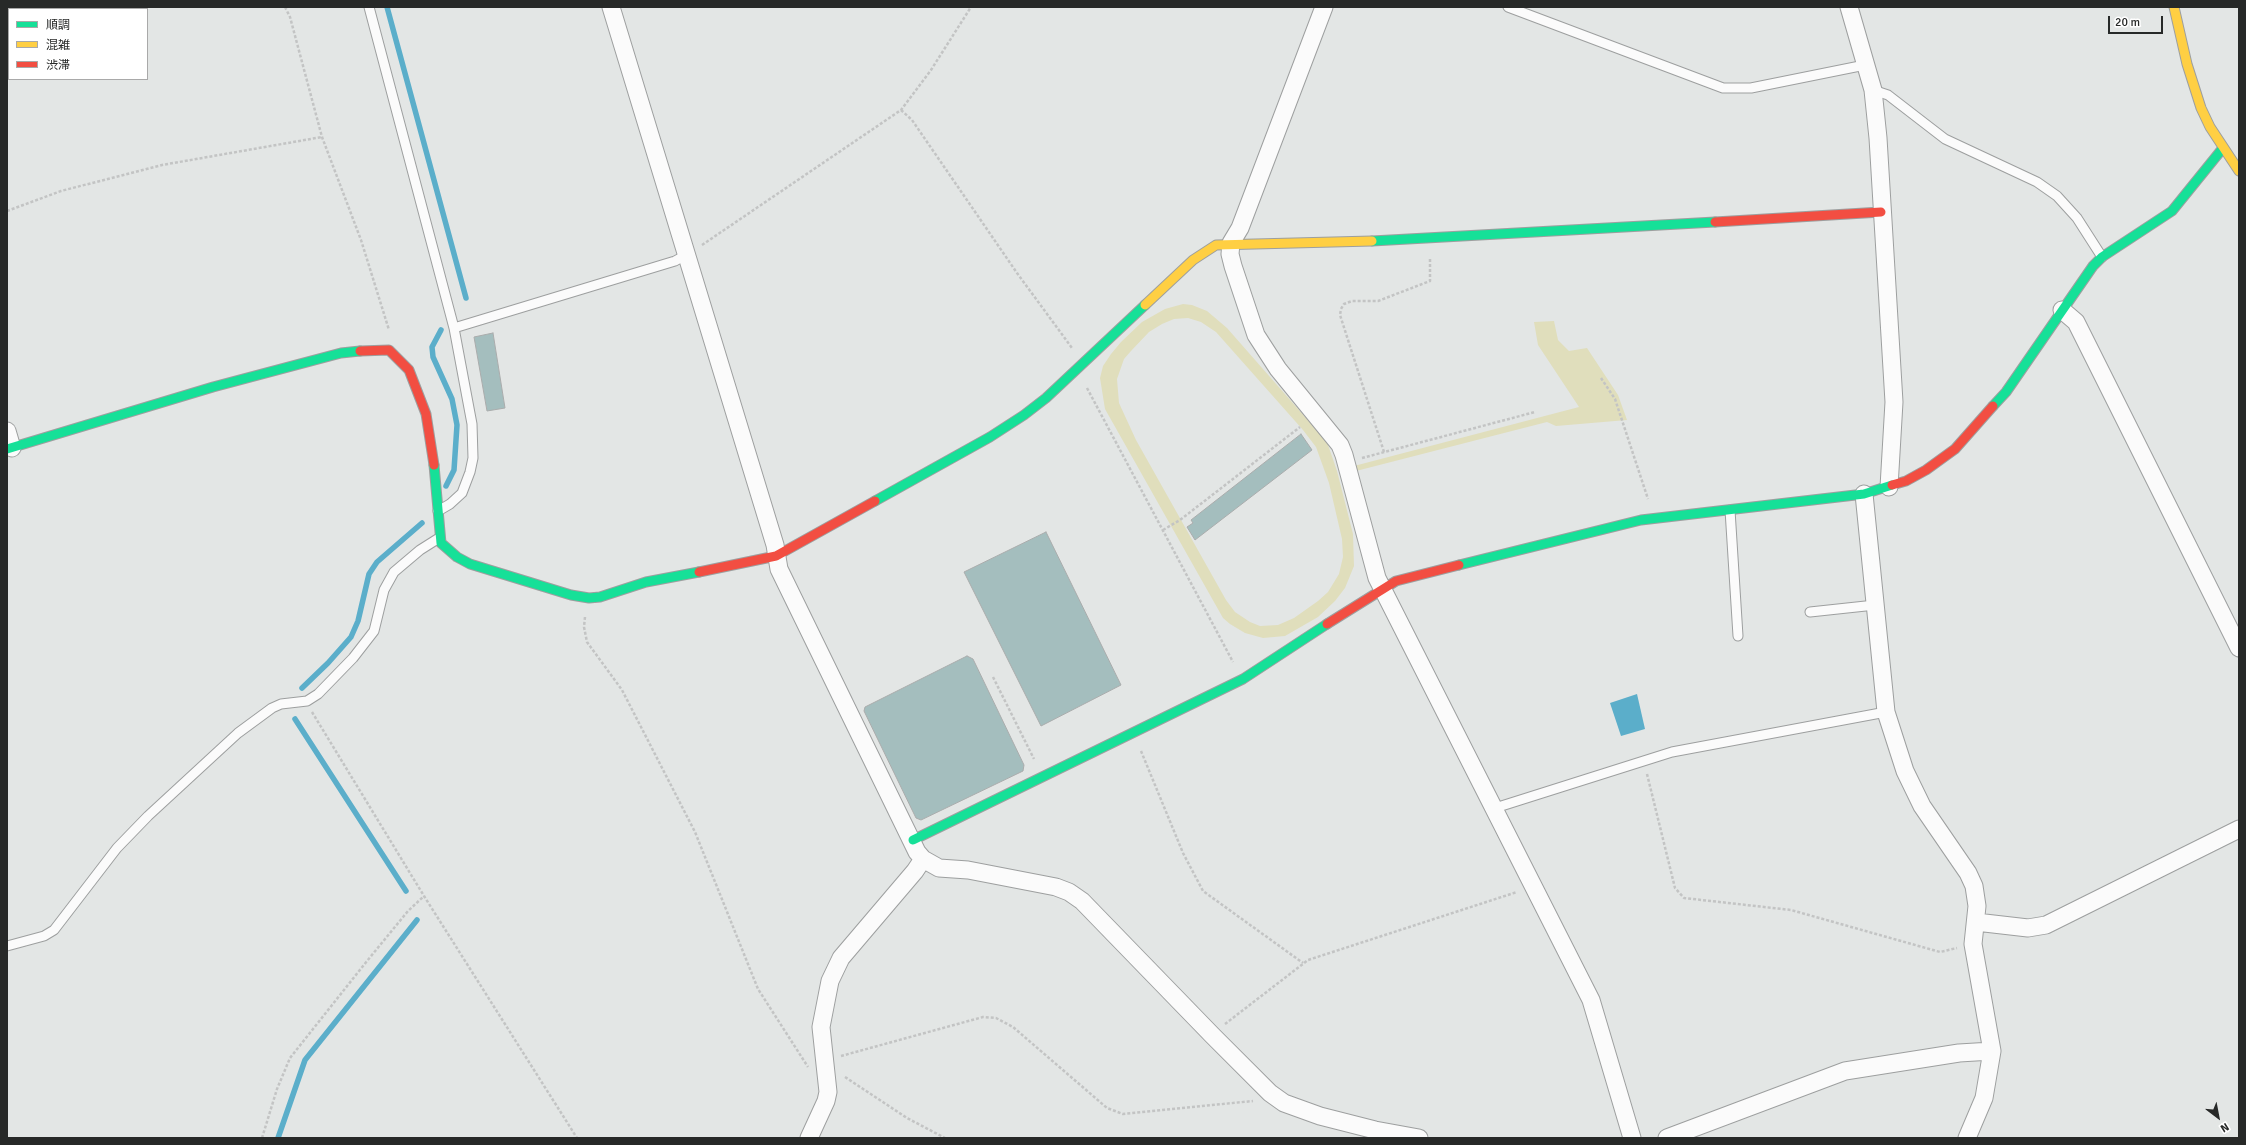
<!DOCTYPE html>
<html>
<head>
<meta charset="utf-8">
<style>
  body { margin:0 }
  #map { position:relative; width:2246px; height:1145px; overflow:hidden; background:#e3e6e5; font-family:Signika,"Noto Sans JP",sans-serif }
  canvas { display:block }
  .frame { position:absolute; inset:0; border:8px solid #272928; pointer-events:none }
  .legend { position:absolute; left:8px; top:8px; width:140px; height:72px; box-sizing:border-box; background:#fff; border:1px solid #a9a9a9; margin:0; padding:5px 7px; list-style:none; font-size:12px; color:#272928 }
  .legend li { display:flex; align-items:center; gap:8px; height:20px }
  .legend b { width:20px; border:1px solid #a9a9a9 }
  .north { position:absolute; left:2198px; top:1097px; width:40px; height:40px; -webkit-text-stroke:3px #fff; paint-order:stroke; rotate:148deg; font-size:11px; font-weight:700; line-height:16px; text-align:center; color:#272928 }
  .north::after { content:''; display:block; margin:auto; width:14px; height:18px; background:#272928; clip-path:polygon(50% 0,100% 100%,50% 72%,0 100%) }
  .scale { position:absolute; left:2108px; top:16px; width:55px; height:18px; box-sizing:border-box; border:2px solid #272928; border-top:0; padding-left:5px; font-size:12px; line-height:14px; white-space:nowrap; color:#272928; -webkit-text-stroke:3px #fff; paint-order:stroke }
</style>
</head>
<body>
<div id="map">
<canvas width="2246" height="1145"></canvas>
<div class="frame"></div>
<ul class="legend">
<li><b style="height:5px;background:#16e098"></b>順調</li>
<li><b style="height:5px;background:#ffcf43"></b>混雑</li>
<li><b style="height:5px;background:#f24e42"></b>渋滞</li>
</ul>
<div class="north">N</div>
<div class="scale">20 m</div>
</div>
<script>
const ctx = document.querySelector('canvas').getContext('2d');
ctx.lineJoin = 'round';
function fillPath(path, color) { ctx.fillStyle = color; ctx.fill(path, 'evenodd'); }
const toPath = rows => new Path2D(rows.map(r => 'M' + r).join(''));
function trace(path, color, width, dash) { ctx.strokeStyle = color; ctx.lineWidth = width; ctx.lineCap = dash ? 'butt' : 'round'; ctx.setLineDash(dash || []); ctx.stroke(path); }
const green = toPath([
  [1183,304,1192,305,1207,311,1227,328,1327,442,1337,471,1353,534,1354,566,1345,588,1335,601,1318,617,1285,636,1263,638,1245,633,1230,624,1223,618,1105,409,1100,378,1103,366,1111,354,1121,342,1142,322,1165,309],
  [1188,318,1201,322,1216,332,1303,430,1316,447,1329,483,1342,539,1343,557,1339,574,1328,592,1318,601,1294,618,1278,625,1260,626,1250,622,1235,612,1226,600,1136,440,1119,403,1117,379,1124,359,1131,351,1149,332,1162,324,1174,319],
  [1554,321,1558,340,1569,351,1587,348,1618,395,1627,420,1556,426,1547,422,1356,471,1354,466,1579,407,1538,345,1534,322]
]);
const water = toPath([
  [1637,694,1645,729,1621,736,1610,703]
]);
const stream = toPath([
  [387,7,466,298],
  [441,330,432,347,433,357,452,399,457,425,454,470,446,486],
  [302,688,328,663,351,637,358,621,369,574,377,562,422,523],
  [295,719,406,891],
  [278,1138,305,1060,417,920]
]);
const building = toPath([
  [493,333,505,408,487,411,474,337,493,333],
  [1301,434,1312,450,1195,540,1187,527,1193,523,1191,520,1301,434],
  [1046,532,1121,685,1041,726,964,572,1046,532],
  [967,656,973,659,1024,765,1023,771,921,820,916,818,864,711,865,707,967,656]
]);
const path = toPath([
  [285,7,290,17,322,137,361,240,389,330],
  [901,110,912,120,1017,273,1072,348],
  [7,211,61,191,162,165,322,137],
  [702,245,901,110,931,70,971,7],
  [1601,378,1615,399,1648,499],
  [1087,388,1233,662],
  [1384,452,1340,315,1341,309,1344,304,1352,301,1378,301,1430,281,1430,259],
  [1362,458,1535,412],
  [1163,530,1180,520,1300,427],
  [585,617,584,627,587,642,622,690,695,832,758,989,808,1067],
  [993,677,1034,759],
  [312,712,424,896,577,1138],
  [1141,751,1183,853,1203,891,1303,963],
  [1647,774,1675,888,1684,898,1791,910,1940,952,1957,948],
  [1225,1024,1308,960,1517,892],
  [841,1056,983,1017,996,1018,1013,1027,1107,1108,1123,1114,1253,1101],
  [845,1077,907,1118,945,1138],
  [262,1138,277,1089,290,1058,367,961,408,911,424,896]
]);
const lane = toPath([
  [369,7,454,328,472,424,473,458,470,472,462,493,450,504,438,511],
  [1508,7,1723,88,1751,88,1865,65],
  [1873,90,1888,95,1945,139,2037,182,2057,196,2077,218,2102,257],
  [454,328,675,261,686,255],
  [1730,510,1738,636],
  [1810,612,1875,605],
  [1495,808,1672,752,1886,712],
  [7,946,44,936,54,930,117,848,148,816,238,733,272,708,281,704,307,701,318,694,353,658,374,631,384,590,394,572,420,550,439,538]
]);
const street = toPath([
  [611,7,775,545,779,569,917,852,923,859,939,868,968,870,1056,887,1069,892,1082,901,1213,1036,1270,1093,1284,1103,1320,1116,1375,1130,1419,1138],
  [1324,7,1240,228,1231,243,1230,254,1233,266,1256,335,1278,369,1340,445,1344,455,1377,578,1591,1000,1632,1138],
  [1849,7,1873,90,1878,138,1894,402,1889,487],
  [2062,310,2076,322,2239,648],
  [7,431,12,448],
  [1864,494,1886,712,1905,771,1922,806,1968,873,1974,886,1977,906,1973,944,1992,1051,1984,1098,1967,1138],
  [1976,922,2028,928,2046,925,2239,829],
  [809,1138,826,1101,828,1092,821,1027,830,981,841,958,915,871,923,859],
  [1667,1138,1845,1071,1959,1053,1992,1051]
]);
const fast = toPath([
  [1372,241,1715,222],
  [1993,406,2006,392,2093,266,2102,257,2172,211,2223,148],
  [7,449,213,387,341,353,360,351],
  [434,465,441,543,457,557,470,564,571,595,589,598,600,597,646,582,699,572],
  [875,501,990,437,1024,415,1046,398,1145,305],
  [1459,565,1641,520,1864,494,1892,485],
  [913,840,1243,679,1327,624]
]);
const slow = toPath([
  [2174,7,2187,64,2201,108,2210,127,2239,171],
  [1145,305,1193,260,1216,245,1372,241]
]);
const jam = toPath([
  [1715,222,1881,212],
  [360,351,389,350,409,370,426,414,434,465],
  [1892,485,1906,481,1926,470,1955,449,1993,406],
  [699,572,776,556,875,501],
  [1327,624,1396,581,1459,565]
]);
fillPath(green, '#e0debc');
fillPath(water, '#5baeca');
trace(stream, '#5baeca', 5.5);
fillPath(building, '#a4bebe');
trace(building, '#aaacac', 1);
trace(lane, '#9d9f9f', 11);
trace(street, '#9d9f9f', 19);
trace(fast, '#9d9f9f', 11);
trace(slow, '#9d9f9f', 11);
trace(jam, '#9d9f9f', 11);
trace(path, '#c3c4c4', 2.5, [3, 2]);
trace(lane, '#fbfbfb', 9);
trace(street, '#fbfbfb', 17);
trace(fast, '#16e098', 9);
trace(slow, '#ffcf43', 9);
trace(jam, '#f24e42', 9);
</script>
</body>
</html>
